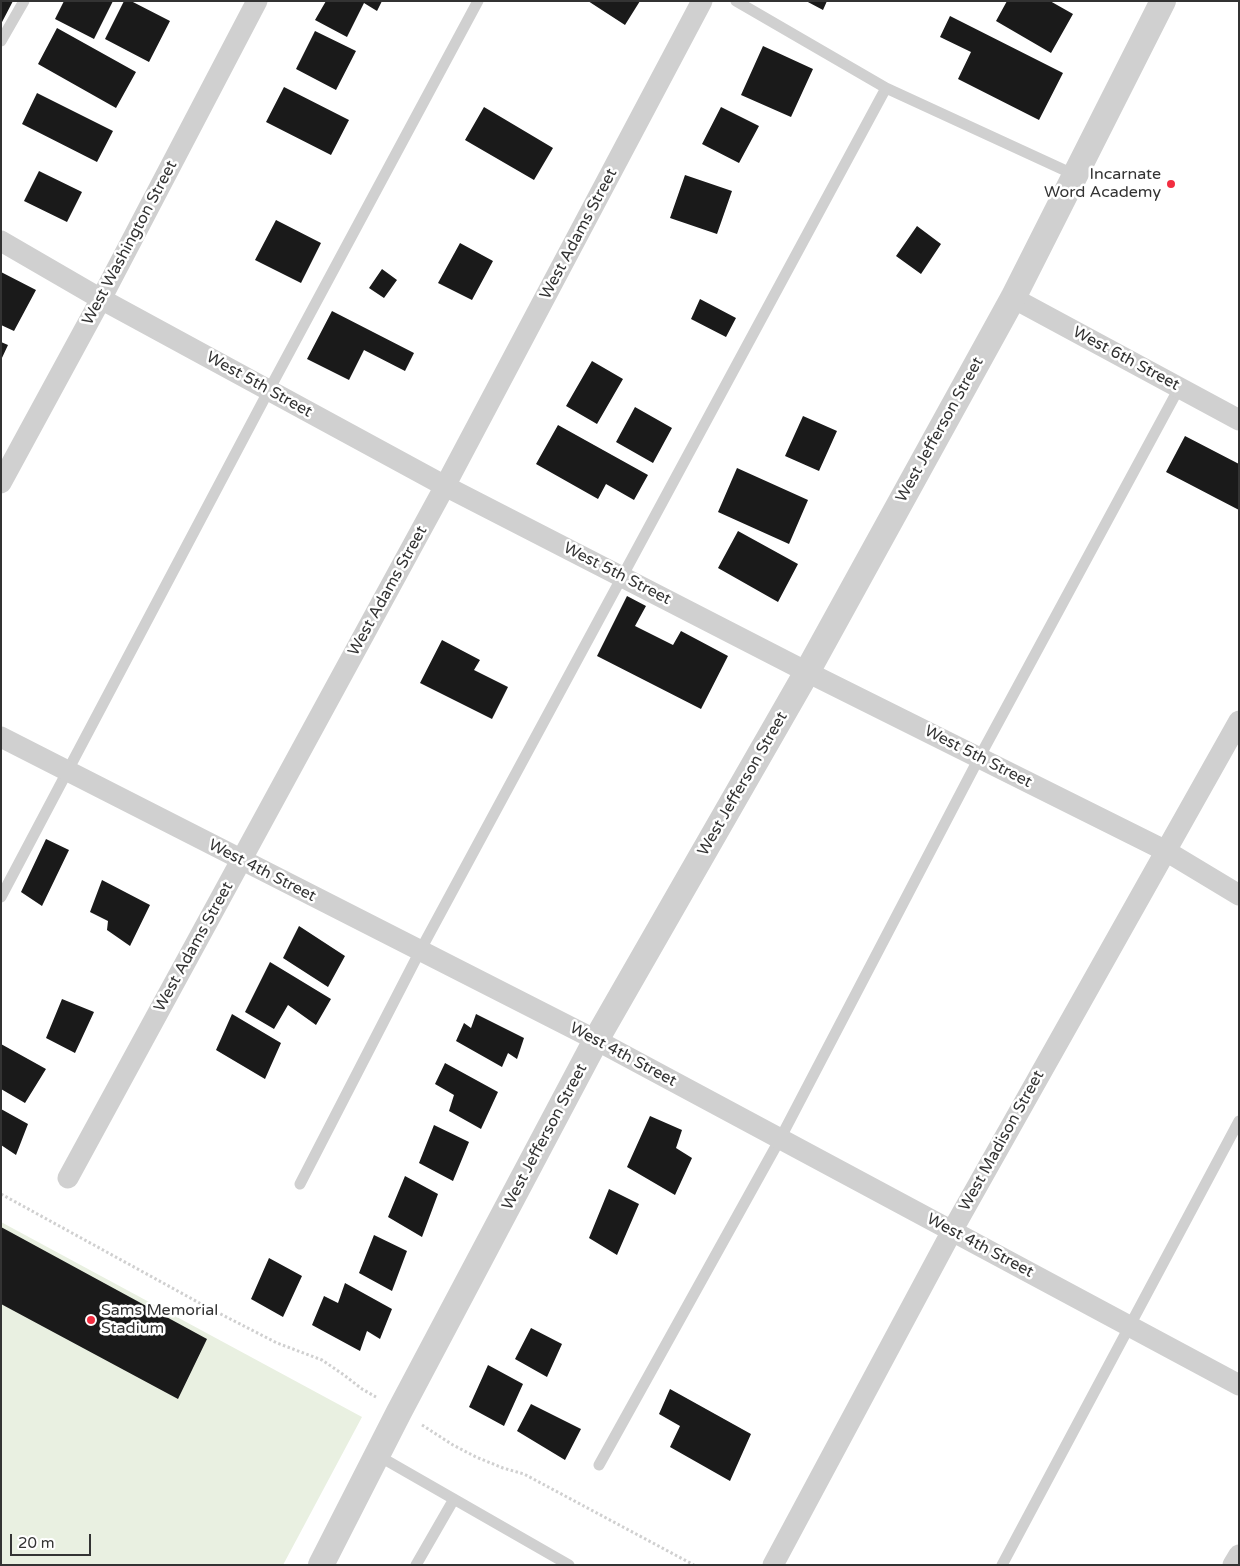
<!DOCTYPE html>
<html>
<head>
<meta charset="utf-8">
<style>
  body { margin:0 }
  #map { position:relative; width:1240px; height:1566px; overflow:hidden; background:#fff; font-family:"Varela Round",sans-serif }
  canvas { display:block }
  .frame { position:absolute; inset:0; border:2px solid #333; pointer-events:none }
  .scale { position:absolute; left:10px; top:1534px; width:81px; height:22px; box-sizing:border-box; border:2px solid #333; border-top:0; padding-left:6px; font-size:15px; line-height:18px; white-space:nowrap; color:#333; -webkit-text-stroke:4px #fff; paint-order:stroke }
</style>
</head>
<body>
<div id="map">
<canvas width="1240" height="1566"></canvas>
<div class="frame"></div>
<div class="scale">20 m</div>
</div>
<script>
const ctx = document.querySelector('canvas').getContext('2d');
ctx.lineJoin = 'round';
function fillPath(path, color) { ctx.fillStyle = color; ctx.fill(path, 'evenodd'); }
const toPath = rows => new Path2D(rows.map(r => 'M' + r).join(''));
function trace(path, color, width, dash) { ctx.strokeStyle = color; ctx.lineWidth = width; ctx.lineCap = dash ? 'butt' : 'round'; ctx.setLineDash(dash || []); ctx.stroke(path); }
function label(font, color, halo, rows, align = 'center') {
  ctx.font = font + ' "Varela Round",sans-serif'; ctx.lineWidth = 5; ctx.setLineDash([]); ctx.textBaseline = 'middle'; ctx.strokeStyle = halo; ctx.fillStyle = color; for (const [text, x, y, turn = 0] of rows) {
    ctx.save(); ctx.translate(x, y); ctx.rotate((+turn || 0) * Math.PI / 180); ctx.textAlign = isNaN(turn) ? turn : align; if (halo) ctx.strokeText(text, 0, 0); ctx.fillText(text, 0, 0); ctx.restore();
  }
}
const green = toPath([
  [1,1222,362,1417,283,1565,1,1565]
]);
const building = toPath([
  [1,1,13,1,1,24],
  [64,1,113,1,94,39,55,19],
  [124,1,131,1,170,21,149,62,105,39],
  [326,1,382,1,377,11,364,3,347,37,315,20],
  [588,1,640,1,625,25],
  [806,1,827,1,823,10],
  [1007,1,1050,1,1073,14,1051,53,996,21],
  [950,16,1063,73,1039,120,958,79,971,52,940,37],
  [57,28,136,72,116,108,38,64],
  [315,31,356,51,336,90,296,69],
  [763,46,813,69,791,117,741,95],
  [284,87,349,120,331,155,266,122],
  [37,93,113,131,97,162,22,124],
  [484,107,553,148,534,180,465,140],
  [721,107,759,126,739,163,702,144],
  [39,171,82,192,67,222,24,201],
  [685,175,732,191,717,234,670,218],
  [276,220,321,243,301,283,255,260],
  [917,226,941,244,921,274,896,256],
  [460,243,493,261,472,300,438,283],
  [382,269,397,280,384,298,369,288],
  [1,272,36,290,14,331,1,325],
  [700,299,736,318,726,337,691,319],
  [332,311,414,353,405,371,364,350,349,380,307,359],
  [1,342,8,345,1,360],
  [592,361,623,379,597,424,566,406],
  [635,407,672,428,653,463,616,442],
  [803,416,837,431,819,471,785,456],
  [558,425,648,475,634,500,606,484,598,499,536,464],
  [1185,436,1239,464,1239,510,1166,472],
  [737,468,808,500,789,544,718,512],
  [738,531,798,564,778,602,718,568],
  [627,596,646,606,635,626,673,645,681,631,728,656,701,709,597,656],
  [442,640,480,660,474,670,508,687,492,719,420,683],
  [46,839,69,850,42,906,21,892],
  [102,880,150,905,130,946,107,930,108,921,90,912],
  [299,926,345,956,328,987,283,958],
  [270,962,331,999,316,1025,288,1005,274,1029,245,1012],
  [62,999,94,1012,75,1053,46,1038],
  [232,1014,281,1043,265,1079,216,1050],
  [476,1014,524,1038,517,1059,508,1053,502,1067,456,1041,464,1023,471,1028],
  [1,1044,46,1069,25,1103,1,1089],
  [445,1063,498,1092,481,1129,449,1111,454,1095,435,1084],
  [1,1109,28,1124,16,1155,1,1145],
  [650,1116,682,1130,676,1148,692,1158,675,1195,627,1167],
  [434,1125,469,1142,453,1181,419,1163],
  [405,1176,438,1194,422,1237,388,1217],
  [609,1189,639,1204,617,1255,589,1238],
  [1,1227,207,1339,178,1399,1,1304],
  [374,1235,407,1251,392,1291,359,1273],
  [269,1258,302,1276,283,1317,251,1299],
  [345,1283,392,1309,380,1339,367,1331,360,1351,312,1325,324,1296,338,1303],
  [531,1328,562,1344,547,1377,515,1359],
  [488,1365,523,1384,504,1426,469,1407],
  [670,1389,751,1434,730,1481,670,1447,680,1426,659,1414],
  [531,1404,581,1429,565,1460,517,1431]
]);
const path = toPath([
  [1,1194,205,1306,277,1343,322,1360,344,1375,362,1389,376,1397],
  [422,1425,453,1445,476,1457,503,1468,524,1474,694,1565]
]);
const service = toPath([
  [736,1,886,88,1075,175],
  [1,41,24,1],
  [1,897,269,390,478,1],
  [300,1184,420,951,886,88],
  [377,1455,569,1565],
  [599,1465,780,1139,979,758,1179,388],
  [416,1565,454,1499],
  [1002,1565,1239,1121]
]);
const minor = toPath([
  [1,241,101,299,445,486,807,672,1166,851,1239,895],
  [1013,298,1239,420],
  [1,483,101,299,257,1],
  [1,737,596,1040,1239,1385],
  [68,1178,445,486,702,1],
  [773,1565,952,1231,1239,721],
  [1233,1565,1239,1555]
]);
const tertiary = toPath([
  [321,1565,399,1412,596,1040,807,672,1013,298,1163,1]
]);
const markers = [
  [1171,184,5,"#f22d40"],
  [91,1320,5,"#f22d40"]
];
const poiNames = [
  ["Incarnate",1161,175],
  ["Word Academy",1161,193],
  ["Sams Memorial",101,1311,"left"],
  ["Stadium",101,1329,"left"]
];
const streetNames = [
  ["West Adams Street",579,234,-62],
  ["West Washington Street",130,243,-62],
  ["West 6th Street",1126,359,28],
  ["West 5th Street",259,385,29],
  ["West Jefferson Street",940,430,-61],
  ["West 5th Street",617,574,27],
  ["West Adams Street",388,591,-61],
  ["West 5th Street",978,757,27],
  ["West Jefferson Street",743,784,-60],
  ["West 4th Street",262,871,27],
  ["West Adams Street",194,947,-61],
  ["West 4th Street",623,1055,28],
  ["West Jefferson Street",545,1137,-62],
  ["West Madison Street",1002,1141,-61],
  ["West 4th Street",980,1246,28]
];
fillPath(green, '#e9f0e1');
fillPath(building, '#1a1a1a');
trace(path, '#d0d0d0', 3, [2.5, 2.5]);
trace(service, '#d0d0d0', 11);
trace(minor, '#d0d0d0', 21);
trace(tertiary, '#d0d0d0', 26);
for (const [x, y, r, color] of markers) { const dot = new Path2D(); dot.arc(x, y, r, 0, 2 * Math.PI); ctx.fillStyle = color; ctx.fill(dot); trace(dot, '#fff', 2); }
label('16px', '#333', '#fff', poiNames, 'right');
label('16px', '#333', '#fff', streetNames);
</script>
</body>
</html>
